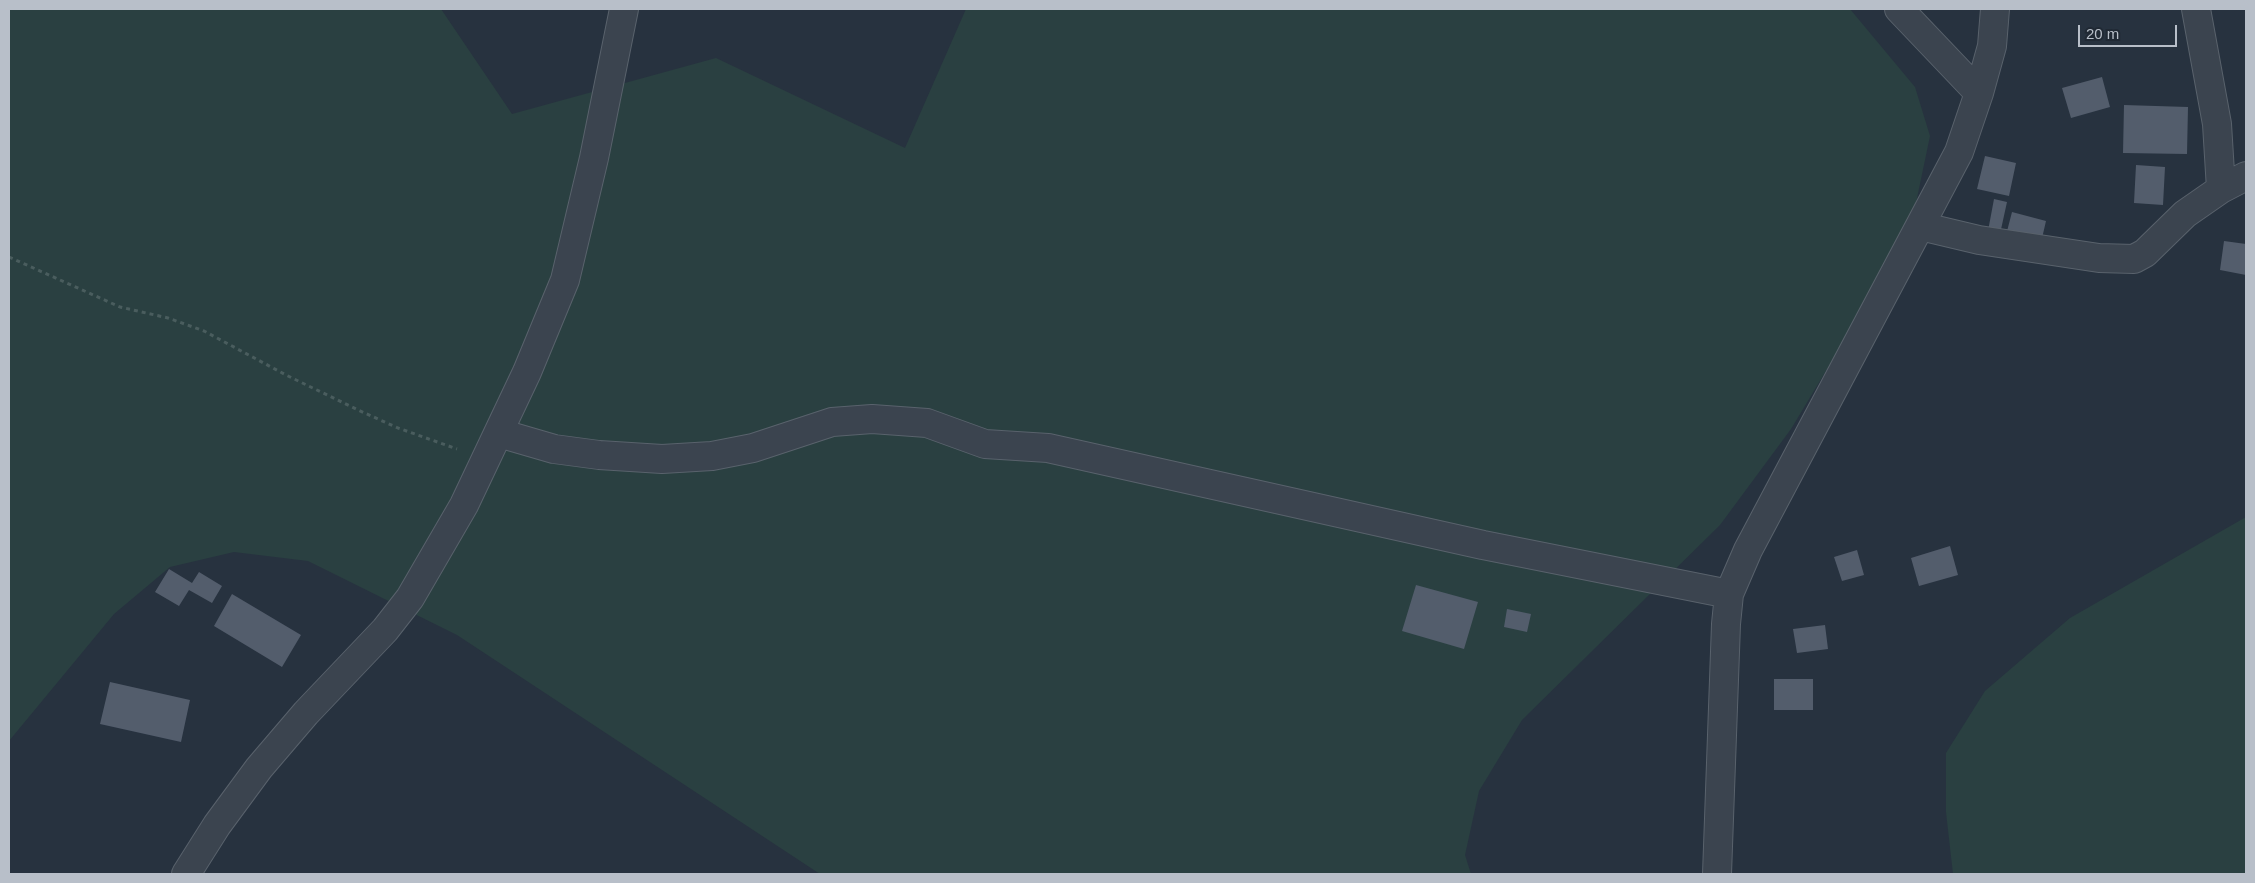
<!DOCTYPE html>
<html>
<head>
<meta charset="utf-8">
<style>
  body { margin:0 }
  #map { position:relative; width:2255px; height:883px; overflow:hidden; background:#27323f; font-family:Arial,sans-serif }
  canvas { display:block }
  .frame { position:absolute; inset:0; border:10px solid #b8bfc9; pointer-events:none }
  .scale { position:absolute; left:2078px; top:25px; width:99px; height:22px; box-sizing:border-box; border:2px solid #b8bfc9; border-top:0; padding-left:6px; font-size:15px; line-height:18px; white-space:nowrap; color:#b8bfc9; -webkit-text-stroke:4px #202934; paint-order:stroke }
</style>
</head>
<body>
<div id="map">
<canvas width="2255" height="883"></canvas>
<div class="frame"></div>
<div class="scale">20 m</div>
</div>
<script>
const ctx = document.querySelector('canvas').getContext('2d');
ctx.lineJoin = 'round';
function fillPath(path, color) { ctx.fillStyle = color; ctx.fill(path, 'evenodd'); }
const toPath = rows => new Path2D(rows.map(r => 'M' + r).join(''));
function trace(path, color, width, dash) { ctx.strokeStyle = color; ctx.lineWidth = width; ctx.lineCap = dash ? 'butt' : 'round'; ctx.setLineDash(dash || []); ctx.stroke(path); }
const green = toPath([
  [9,9,441,9,512,114,716,58,905,148,966,9,1850,9,1915,87,1930,136,1916,203,1892,261,1791,429,1720,525,1522,720,1479,791,1465,855,1471,874,820,874,457,635,308,561,234,552,170,567,114,614,9,741],
  [2246,517,2246,874,1953,874,1946,812,1946,753,1985,691,2070,618]
]);
const building = toPath([
  [2102,77,2110,107,2071,118,2062,88],
  [2124,105,2188,107,2187,154,2123,153],
  [1985,156,2016,163,2009,196,1977,189],
  [2136,165,2165,167,2163,205,2134,203],
  [1994,199,2007,202,2000,234,1988,231],
  [2012,212,2046,221,2040,247,2005,239],
  [2224,241,2246,244,2246,275,2220,270],
  [1950,546,1958,575,1919,586,1911,558],
  [1857,550,1864,575,1842,581,1834,557],
  [169,569,192,583,199,572,222,586,212,603,189,590,179,606,155,592],
  [1416,585,1478,602,1464,649,1402,631],
  [232,594,301,635,282,667,214,626],
  [1507,609,1531,614,1527,632,1504,627],
  [1825,625,1828,649,1797,653,1793,629],
  [1774,679,1813,679,1813,710,1774,710],
  [110,682,190,700,181,742,100,724]
]);
const path = toPath([
  [9,257,120,307,168,318,204,331,286,375,358,410,398,428,457,449]
]);
const minor = toPath([
  [1899,9,1979,93],
  [2196,9,2217,124,2221,189],
  [1920,226,1979,240,2099,258,2134,259,2145,253,2185,214,2221,189,2246,176],
  [499,433,554,449,599,455,662,459,712,456,753,448,832,422,872,419,927,423,985,444,1048,448,1483,545,1729,594],
  [186,874,217,825,259,768,306,713,385,630,410,598,464,505,527,372,565,280,594,158,624,9],
  [1717,874,1726,624,1729,594,1748,550,1959,152,1979,93,1992,46,1995,9]
]);
fillPath(green, '#2a4041');
fillPath(building, '#535d6c');
trace(minor, '#59626c', 30);
trace(path, '#4a5d5e', 3, [4, 4]);
trace(minor, '#3b444f', 28);
</script>
</body>
</html>
